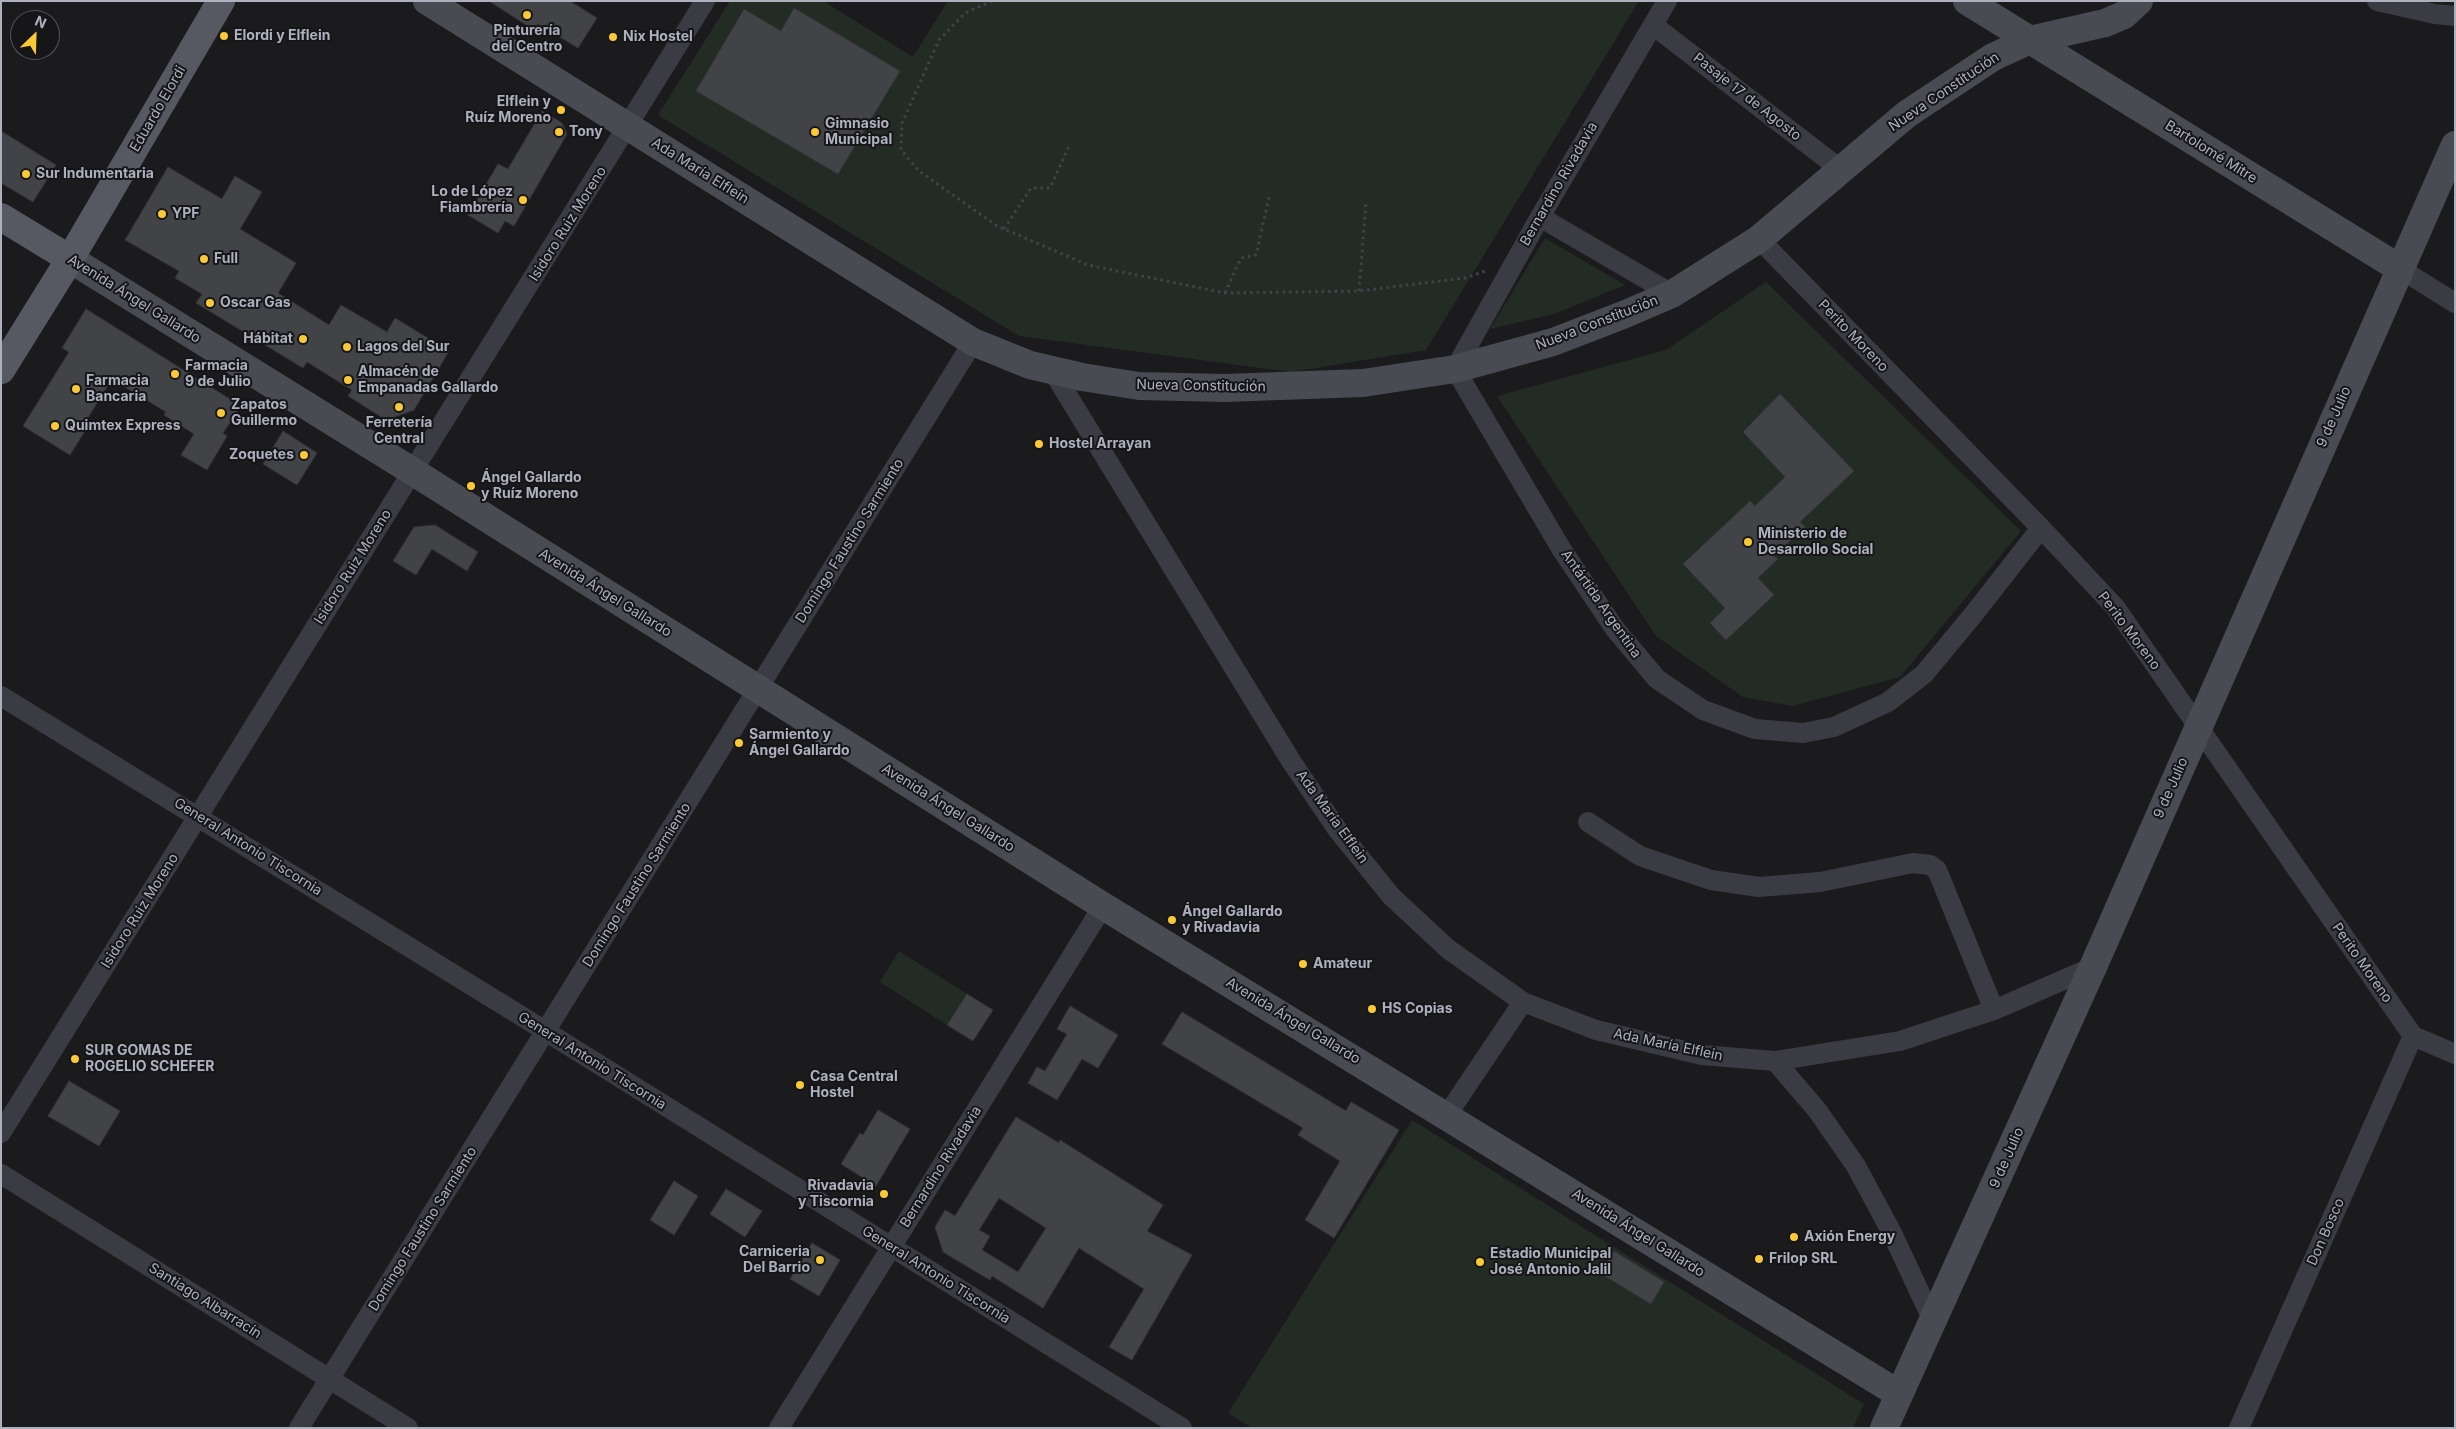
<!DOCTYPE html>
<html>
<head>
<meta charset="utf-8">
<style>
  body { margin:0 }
  #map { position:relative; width:2456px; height:1429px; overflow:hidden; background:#1b1b1d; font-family:Inter,sans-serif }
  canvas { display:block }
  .frame { position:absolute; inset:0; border:2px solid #adb0bd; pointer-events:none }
  .north { position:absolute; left:10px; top:10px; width:50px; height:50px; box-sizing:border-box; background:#161618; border:1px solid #52545a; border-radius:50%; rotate:24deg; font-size:14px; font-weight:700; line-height:20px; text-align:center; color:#adb0bd }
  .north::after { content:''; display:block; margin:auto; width:18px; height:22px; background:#fac936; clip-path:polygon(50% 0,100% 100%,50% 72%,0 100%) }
</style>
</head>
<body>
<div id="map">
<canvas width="2456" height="1429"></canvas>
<div class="frame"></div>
<div class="north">N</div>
</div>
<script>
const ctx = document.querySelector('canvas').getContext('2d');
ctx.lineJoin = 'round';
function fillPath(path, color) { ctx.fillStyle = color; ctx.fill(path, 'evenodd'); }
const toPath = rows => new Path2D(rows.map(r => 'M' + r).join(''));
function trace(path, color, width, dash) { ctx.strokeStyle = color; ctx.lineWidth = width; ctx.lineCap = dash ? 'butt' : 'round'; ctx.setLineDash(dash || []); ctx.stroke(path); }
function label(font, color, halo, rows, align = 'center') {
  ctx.font = font + ' Inter,sans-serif'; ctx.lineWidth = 4; ctx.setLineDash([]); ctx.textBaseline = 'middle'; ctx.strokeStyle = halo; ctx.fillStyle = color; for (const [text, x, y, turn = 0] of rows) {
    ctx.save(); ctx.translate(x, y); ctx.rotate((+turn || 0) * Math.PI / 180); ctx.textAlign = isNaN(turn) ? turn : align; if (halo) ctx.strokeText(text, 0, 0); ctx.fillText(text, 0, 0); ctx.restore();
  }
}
const green = toPath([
  [730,1,823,1,913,57,948,1,1639,1,1426,350,1291,372,1019,336,658,115],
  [1545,238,1625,285,1554,314,1490,329],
  [1766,282,2021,531,1900,677,1792,706,1743,697,1656,636,1497,396,1666,350],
  [899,951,967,994,947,1025,880,982],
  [1412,1120,1864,1404,1853,1428,1252,1428,1228,1413]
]);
const building = toPath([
  [489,1,570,1,597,18,578,48,538,24,534,30,489,1],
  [794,8,900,71,838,174,696,91,744,9,781,31,794,8],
  [542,111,562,123,567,134,514,226,505,221,498,233,468,215,498,164,508,169,542,111],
  [1,131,56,165,33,202,1,183,1,131],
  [168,167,222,199,235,176,262,192,240,229,296,263,278,293,329,325,341,305,387,332,395,318,449,351,414,410,386,420,348,396,352,390,307,362,303,368,196,303,202,294,175,278,179,271,125,240,168,167],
  [86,309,241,406,223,433,227,436,207,470,181,455,194,434,164,415,166,412,112,379,84,424,88,426,70,455,23,426,69,352,62,348,86,309],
  [1780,394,1854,471,1800,522,1805,527,1774,556,1778,559,1758,578,1774,595,1726,640,1710,623,1725,608,1683,564,1750,501,1755,506,1785,477,1743,432,1780,394],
  [283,431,317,453,297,485,263,464,283,431],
  [435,525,478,552,467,571,432,549,416,575,393,561,414,527,435,525],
  [967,994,993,1010,973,1041,947,1025,967,994],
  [1070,1006,1118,1035,1098,1068,1082,1059,1057,1100,1028,1083,1037,1067,1045,1071,1067,1034,1057,1029,1070,1006],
  [1182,1012,1346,1111,1351,1102,1399,1130,1334,1238,1305,1220,1340,1161,1298,1135,1303,1128,1162,1044,1182,1012],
  [69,1081,120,1111,99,1146,48,1116,69,1081],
  [878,1110,910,1129,876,1186,841,1164,860,1133,863,1135,878,1110],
  [1016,1117,1059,1143,1060,1140,1163,1205,1147,1231,1192,1255,1132,1360,1109,1347,1144,1289,1079,1248,1043,1308,992,1276,990,1280,943,1252,935,1227,945,1210,955,1216,1016,1117],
  [999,1198,1046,1228,1018,1272,982,1250,990,1236,979,1230,999,1198],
  [674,1181,698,1196,674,1235,650,1220,674,1181],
  [726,1189,762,1211,745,1237,710,1214,726,1189],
  [812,1243,840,1260,819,1296,790,1279,812,1243],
  [1614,1251,1664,1282,1651,1304,1600,1273,1614,1251]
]);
const path = toPath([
  [992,1,965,13,939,40,902,123,901,150,919,171,997,226,1088,265,1225,293,1359,291,1465,278,1486,271],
  [1004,229,1031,188,1050,188,1070,144],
  [1359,291,1366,202],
  [1225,293,1241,258,1256,255,1270,193]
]);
const street = toPath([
  [1667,1,1540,217,1455,369,1562,550,1615,629,1657,679,1703,710,1755,729,1803,733,1834,727,1888,702,1924,674,1973,615,2041,528],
  [2377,1,2435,14,2455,16],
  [1653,25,1840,169],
  [1540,217,1672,294],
  [1759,239,2041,528,2115,607,2413,1036,2455,1054],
  [2399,268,2455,303],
  [1052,370,1291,761,1337,829,1391,896,1448,949,1523,1002,1596,1030,1702,1055,1775,1061,1900,1041,1994,1010,2093,967],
  [1,696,518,1014,1182,1428],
  [1588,822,1640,856,1711,880,1759,887,1820,882,1913,863,1930,865,1937,870,1994,1010],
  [1775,1061,1817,1110,1856,1166,1892,1233,1933,1321],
  [1447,1115,1523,1002],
  [1,1133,705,1],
  [1,1174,408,1428],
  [299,1428,973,342],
  [779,1428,1103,906],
  [2239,1428,2413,1036]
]);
const secondary = toPath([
  [427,1,973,342,1030,365,1082,377,1139,386,1225,388,1363,383,1455,369,1553,342,1623,315,1672,294,1759,239,1907,114,1993,57,2030,40,2105,23,2124,15,2139,1],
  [1967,1,2399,268],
  [70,259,412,471,1103,906,1899,1394],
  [1884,1428,2093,967,2455,145]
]);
const primary = toPath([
  [1,217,70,259],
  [1,370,70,259,221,1]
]);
const markers = [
  [527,15,5,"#fac936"],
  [224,36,5,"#fac936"],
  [613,37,5,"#fac936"],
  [561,110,5,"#fac936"],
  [559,132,5,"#fac936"],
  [815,132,5,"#fac936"],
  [26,174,5,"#fac936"],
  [523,200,5,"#fac936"],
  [162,214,5,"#fac936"],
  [204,259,5,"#fac936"],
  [210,303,5,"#fac936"],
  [303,339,5,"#fac936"],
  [347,347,5,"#fac936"],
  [175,374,5,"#fac936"],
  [348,380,5,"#fac936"],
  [76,389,5,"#fac936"],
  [399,407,5,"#fac936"],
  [221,413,5,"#fac936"],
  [55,426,5,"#fac936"],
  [1039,444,5,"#fac936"],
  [304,455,5,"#fac936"],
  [471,486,5,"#fac936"],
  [1748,542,5,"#fac936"],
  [739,743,5,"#fac936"],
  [1172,920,5,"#fac936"],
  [1303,964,5,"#fac936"],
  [1372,1009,5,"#fac936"],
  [75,1059,5,"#fac936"],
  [800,1085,5,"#fac936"],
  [884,1194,5,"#fac936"],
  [1794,1237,5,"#fac936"],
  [1759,1259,5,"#fac936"],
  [820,1260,5,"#fac936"],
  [1480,1262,5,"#fac936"]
];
const poiNames = [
  ["Pinturería",527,31,"center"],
  ["del Centro",527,47,"center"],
  ["Elordi y Elflein",234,36],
  ["Nix Hostel",623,37],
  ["Elflein y",551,102,"right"],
  ["Ruíz Moreno",551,118,"right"],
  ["Gimnasio",825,124],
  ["Municipal",825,140],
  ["Tony",569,132],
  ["Sur Indumentaria",36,174],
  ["Lo de López",513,192,"right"],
  ["Fiambrería",513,208,"right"],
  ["YPF",172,214],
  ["Full",214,259],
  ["Oscar Gas",220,303],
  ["Hábitat",293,339,"right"],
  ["Lagos del Sur",357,347],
  ["Farmacia",185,366],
  ["9 de Julio",185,382],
  ["Almacén de",358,372],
  ["Empanadas Gallardo",358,388],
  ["Farmacia",86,381],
  ["Bancaria",86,397],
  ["Zapatos",231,405],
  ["Guillermo",231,421],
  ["Ferretería",399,423,"center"],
  ["Central",399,439,"center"],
  ["Quimtex Express",65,426],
  ["Hostel Arrayan",1049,444],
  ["Zoquetes",294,455,"right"],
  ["Ángel Gallardo",481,478],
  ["y Ruíz Moreno",481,494],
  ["Ministerio de",1758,534],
  ["Desarrollo Social",1758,550],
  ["Sarmiento y",749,735],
  ["Ángel Gallardo",749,751],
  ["Ángel Gallardo",1182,912],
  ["y Rivadavia",1182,928],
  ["Amateur",1313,964],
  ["HS Copias",1382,1009],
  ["SUR GOMAS DE",85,1051],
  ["ROGELIO SCHEFER",85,1067],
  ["Casa Central",810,1077],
  ["Hostel",810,1093],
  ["Rivadavia",874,1186,"right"],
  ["y Tiscornia",874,1202,"right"],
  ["Axión Energy",1804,1237],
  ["Carniceria",810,1252,"right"],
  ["Del Barrio",810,1268,"right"],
  ["Estadio Municipal",1490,1254],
  ["José Antonio Jalil",1490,1270],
  ["Frilop SRL",1769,1259]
];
const streetNames = [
  ["Nueva Constitución",1944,92,-34],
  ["Pasaje 17 de Agosto",1747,97,38],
  ["Eduardo Elordi",158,109,-60],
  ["Bartolomé Mitre",2211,152,32],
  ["Ada María Elflein",700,171,32],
  ["Bernardino Rivadavia",1559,184,-60],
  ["Isidoro Ruiz Moreno",568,224,-58],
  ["Avenida Ángel Gallardo",134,299,32],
  ["Nueva Constitución",1597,323,-21],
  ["Perito Moreno",1853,336,46],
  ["Nueva Constitución",1201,386,1],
  ["9 de Julio",2334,417,-66],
  ["Domingo Faustino Sarmiento",850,541,-58],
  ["Isidoro Ruiz Moreno",353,567,-58],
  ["Avenida Ángel Gallardo",605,593,32],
  ["Antártida Argentina",1601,604,55],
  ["Perito Moreno",2129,631,53],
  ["9 de Julio",2171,788,-66],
  ["Avenida Ángel Gallardo",948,808,32],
  ["Ada María Elflein",1332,817,54],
  ["General Antonio Tiscornia",248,847,32],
  ["Domingo Faustino Sarmiento",637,885,-58],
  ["Isidoro Ruiz Moreno",140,911,-58],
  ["Perito Moreno",2362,963,55],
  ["Avenida Ángel Gallardo",1293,1021,31],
  ["Ada María Elflein",1668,1045,12],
  ["General Antonio Tiscornia",592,1061,32],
  ["9 de Julio",2007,1158,-66],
  ["Bernardino Rivadavia",941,1167,-58],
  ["Domingo Faustino Sarmiento",423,1229,-58],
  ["Don Bosco",2326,1232,-66],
  ["Avenida Ángel Gallardo",1638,1233,32],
  ["General Antonio Tiscornia",936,1275,32],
  ["Santiago Albarracín",205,1301,32]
];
fillPath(green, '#222c24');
fillPath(building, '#424347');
trace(building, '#353539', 1);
trace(path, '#41434a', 3, [2.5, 4]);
trace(street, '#3b3c43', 20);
trace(secondary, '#494b53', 28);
trace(primary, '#575962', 28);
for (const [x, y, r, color] of markers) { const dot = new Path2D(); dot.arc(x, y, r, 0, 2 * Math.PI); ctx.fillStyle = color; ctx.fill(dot); trace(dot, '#161618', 2); }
label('bold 14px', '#adb0bd', '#161618', poiNames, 'left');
label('14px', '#adb0bd', '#161618', streetNames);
</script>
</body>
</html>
